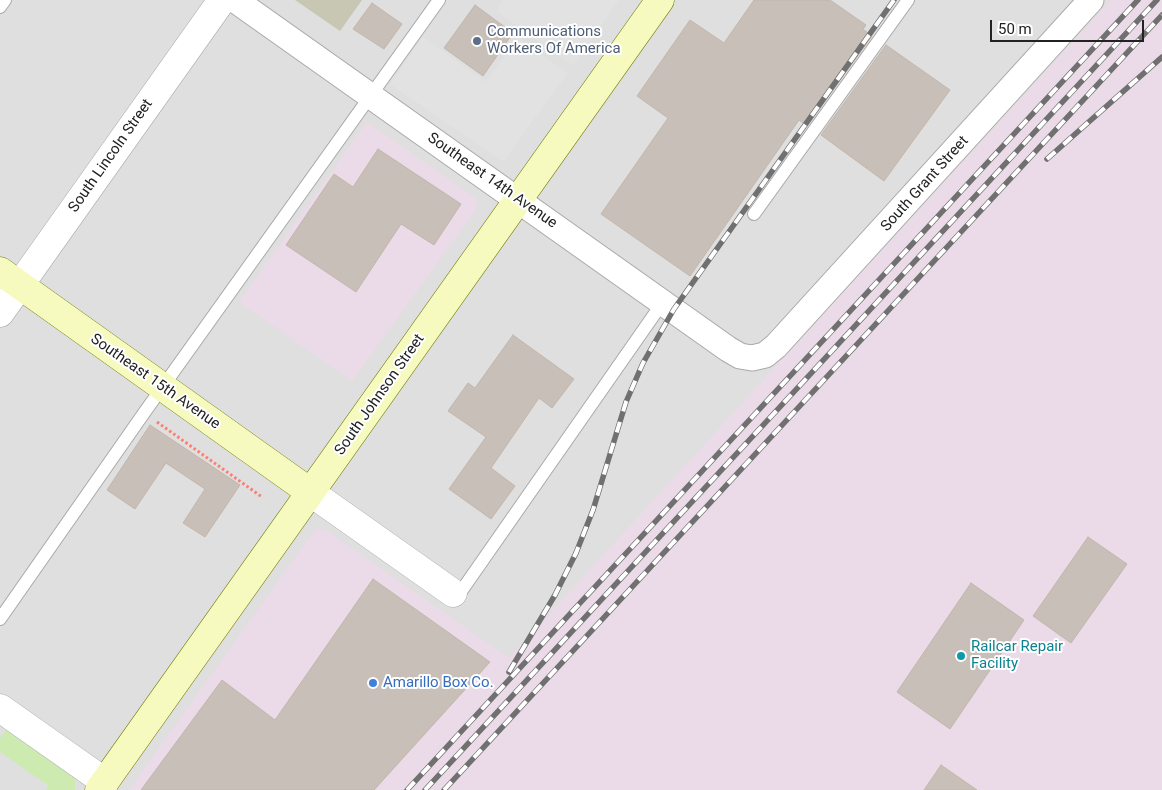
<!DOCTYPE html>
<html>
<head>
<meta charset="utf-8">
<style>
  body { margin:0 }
  #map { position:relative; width:1162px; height:790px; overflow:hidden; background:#f2efe9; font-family:Roboto,sans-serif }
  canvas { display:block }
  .scale { position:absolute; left:990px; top:20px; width:154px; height:22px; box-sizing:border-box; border:2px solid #222; border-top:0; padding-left:6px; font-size:15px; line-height:18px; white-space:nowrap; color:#222; -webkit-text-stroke:4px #fff; paint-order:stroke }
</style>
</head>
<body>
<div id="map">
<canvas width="1162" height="790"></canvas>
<div class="scale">50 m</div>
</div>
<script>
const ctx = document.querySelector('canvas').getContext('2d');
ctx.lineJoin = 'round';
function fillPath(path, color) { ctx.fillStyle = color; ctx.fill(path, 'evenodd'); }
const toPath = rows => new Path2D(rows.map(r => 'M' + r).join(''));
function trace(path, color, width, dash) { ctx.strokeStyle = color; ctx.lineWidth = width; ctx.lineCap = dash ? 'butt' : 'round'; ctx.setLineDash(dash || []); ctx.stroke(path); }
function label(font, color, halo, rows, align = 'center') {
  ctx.font = font + ' Roboto,sans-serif'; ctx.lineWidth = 4; ctx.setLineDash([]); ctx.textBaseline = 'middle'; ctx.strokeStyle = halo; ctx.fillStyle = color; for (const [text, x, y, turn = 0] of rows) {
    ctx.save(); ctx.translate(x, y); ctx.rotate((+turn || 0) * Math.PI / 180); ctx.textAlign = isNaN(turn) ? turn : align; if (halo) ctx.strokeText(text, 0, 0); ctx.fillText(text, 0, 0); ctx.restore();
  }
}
const residential = toPath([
  [0,0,1162,0,1162,790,0,790]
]);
const industrial = toPath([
  [1111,0,1162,0,1162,790,129,790,314,531,324,529,509,658],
  [367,122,477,199,476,209,352,381,239,302]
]);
const construction = toPath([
  [295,0,362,0,340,31]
]);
const grass = toPath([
  [6,730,75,778,75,790,46,790,49,786,0,752,0,738]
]);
const parking = toPath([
  [503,0,619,0,573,66,496,11],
  [423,37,486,82,518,38,568,73,503,162,390,84]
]);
const building = toPath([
  [754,0,830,0,866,25,863,29,872,36,807,126,799,120,690,276,601,214,668,118,637,96,690,20,724,43,754,0],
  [372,3,402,24,384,49,353,29,372,3],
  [475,5,513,33,483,76,444,48,475,5],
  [886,45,950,90,884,181,821,135,886,45],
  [378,149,461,204,434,245,401,224,356,292,286,245,334,174,353,187,378,149],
  [513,335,574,379,552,408,539,398,491,468,515,486,491,519,449,489,486,437,448,411,468,383,475,388,513,335],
  [150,425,240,485,205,537,183,523,205,489,166,463,135,509,107,490,150,425],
  [1088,537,1127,564,1071,643,1033,616,1088,537],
  [373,579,490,662,374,790,141,790,222,680,275,720,373,579],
  [971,583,1024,620,950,729,897,692,971,583],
  [941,765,977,790,924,790,941,765]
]);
const path = toPath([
  [157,422,262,497]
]);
const service = toPath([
  [0,7,5,0],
  [754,214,908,0],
  [453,593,462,590,663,302],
  [0,619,144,413,439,0]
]);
const minor = toPath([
  [235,0,728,349,740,356,752,358,765,355,776,346,1091,0]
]);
const tertiary = toPath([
  [0,313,222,0],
  [310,492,453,593],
  [0,708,105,782]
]);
const secondary = toPath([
  [0,271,310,492],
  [99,790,660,0]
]);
const rail = toPath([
  [1047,159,1162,57],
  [509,672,555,595,576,553,593,510,626,402,643,363,674,309,894,0],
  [407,790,1138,0],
  [425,790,1157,0],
  [444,790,1162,15]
]);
const markers = [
  [477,41,5,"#5c6f8a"],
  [961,656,5,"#0f9aa8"],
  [373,683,5,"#3f7fe0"]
];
const serviceNames = [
  ["Communications",487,32],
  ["Workers Of America",487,49]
];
const streetNames = [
  ["South Lincoln Street",111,156,-55],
  ["Southeast 14th Avenue",492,181,35],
  ["South Grant Street",925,184,-48],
  ["Southeast 15th Avenue",155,382,35],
  ["South Johnson Street",380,395,-55]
];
const cultureNames = [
  ["Railcar Repair",971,647],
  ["Facility",971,664]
];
const shopNames = [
  ["Amarillo Box Co.",383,683]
];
fillPath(residential, '#e0dfdf');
fillPath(industrial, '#ebdbe8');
fillPath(construction, '#c7c7b4');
fillPath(grass, '#cdebb0');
fillPath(parking, '#e2e2e2');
fillPath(building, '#c7bfb8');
trace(building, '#c4b6ab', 1);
trace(service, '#a9a9a9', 14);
trace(minor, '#a9a9a9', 27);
trace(tertiary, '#a9a9a9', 29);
trace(secondary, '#707d05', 29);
trace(path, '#fa8072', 3, [2.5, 2.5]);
trace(service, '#fff', 12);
trace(minor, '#fff', 25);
trace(tertiary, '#fff', 28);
trace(secondary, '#f7fabf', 28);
trace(rail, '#707070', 5.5);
trace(rail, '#fff', 4, [11]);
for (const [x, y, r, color] of markers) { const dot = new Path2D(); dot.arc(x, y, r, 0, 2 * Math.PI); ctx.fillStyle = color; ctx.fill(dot); trace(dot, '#fff', 2); }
label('15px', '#4e5e75', '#fff', serviceNames, 'left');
label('15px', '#222', '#fff', streetNames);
label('15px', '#0d838f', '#fff', cultureNames, 'left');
label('15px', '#366cbe', '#fff', shopNames, 'left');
</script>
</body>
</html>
